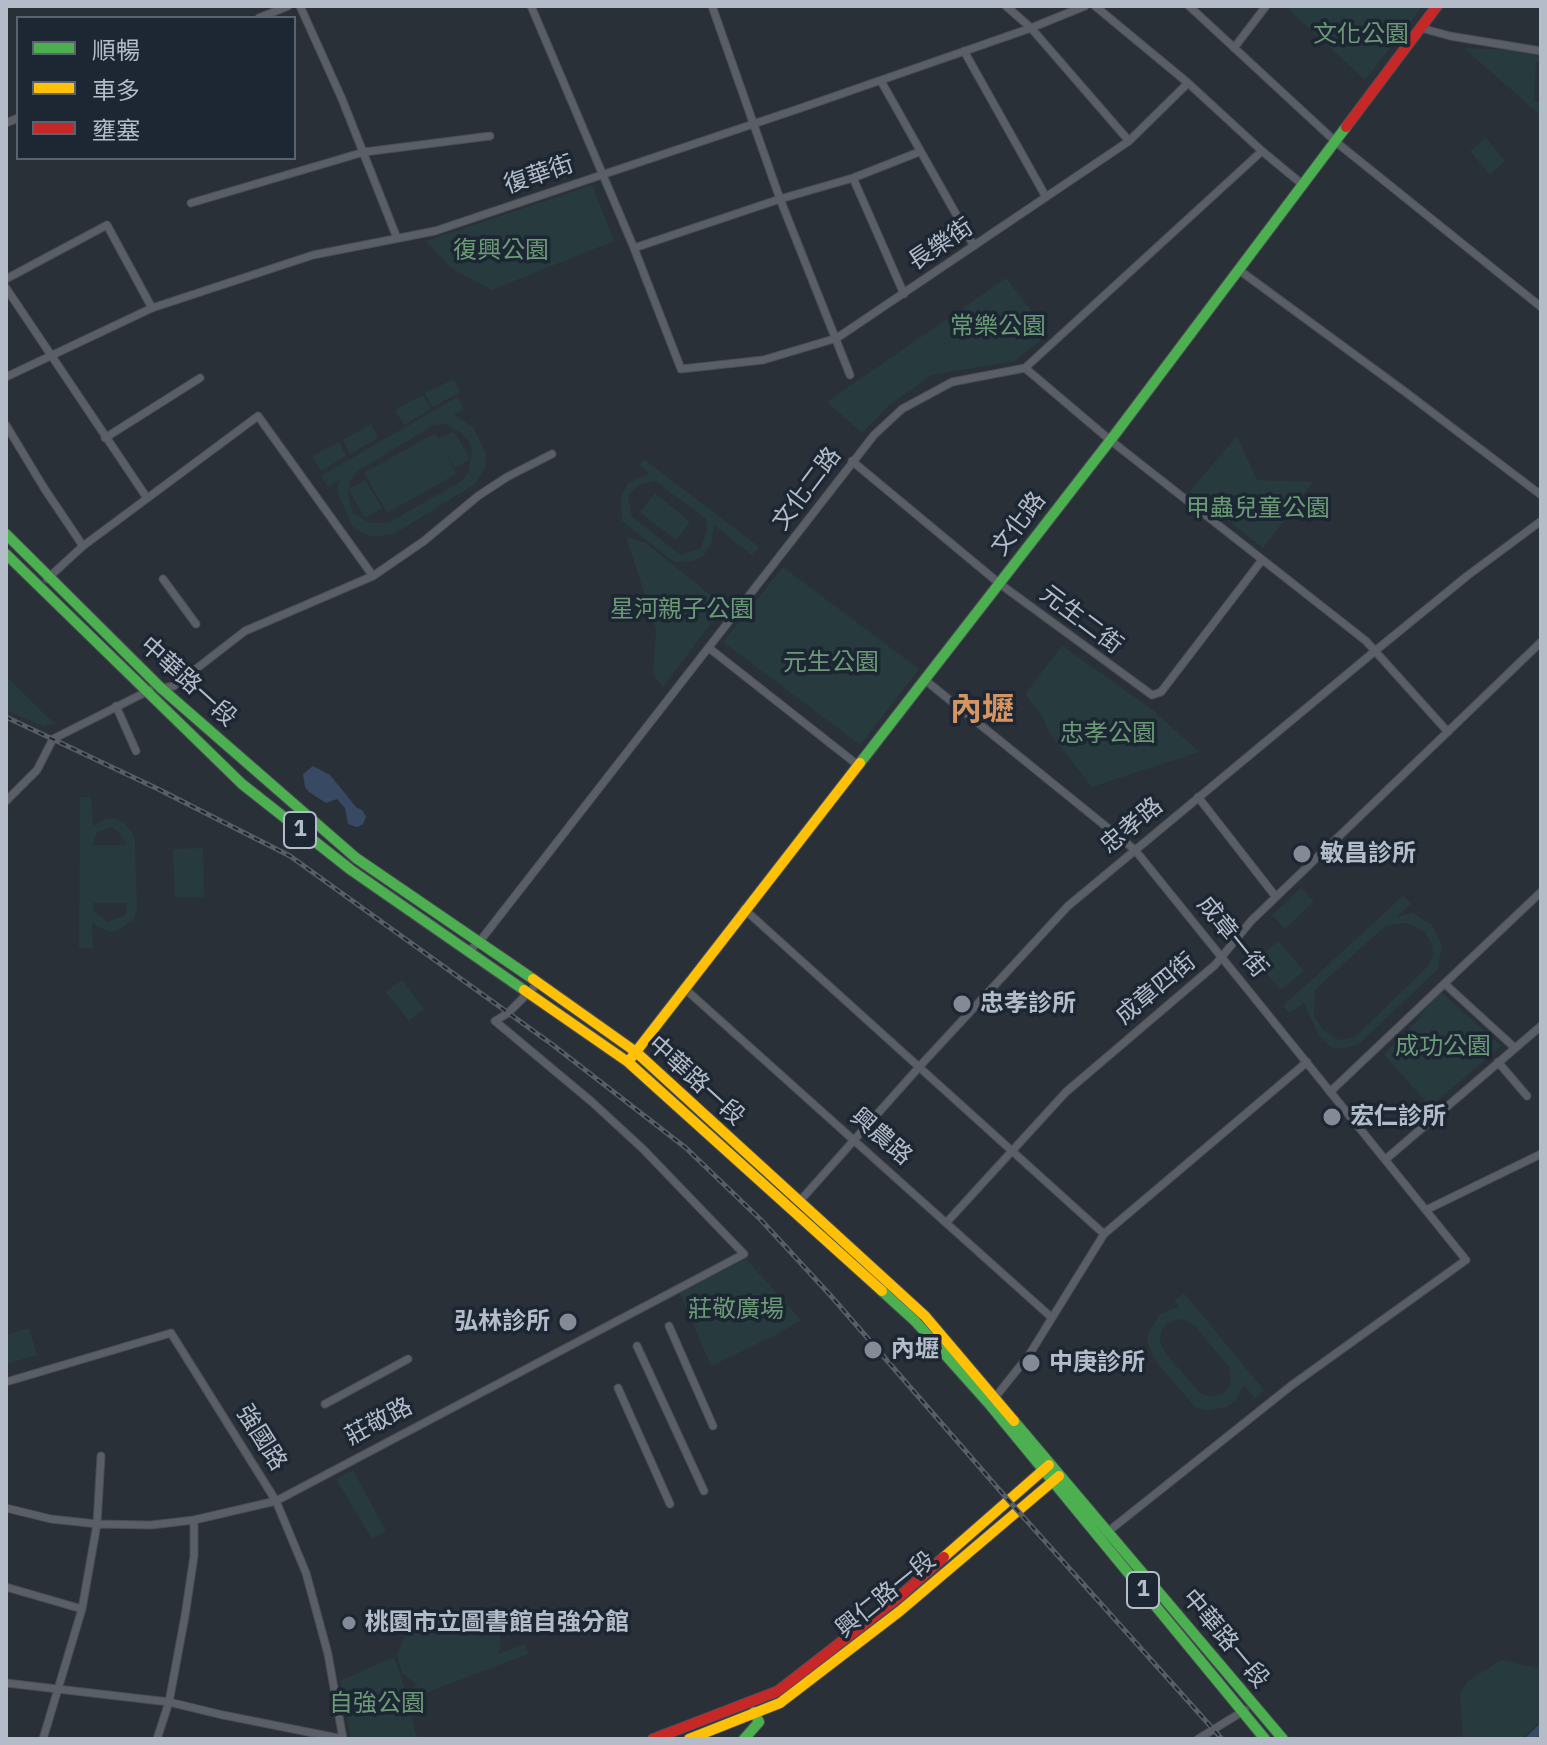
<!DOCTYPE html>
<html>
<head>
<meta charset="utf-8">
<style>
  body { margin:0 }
  #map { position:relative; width:1547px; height:1745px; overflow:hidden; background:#2a3038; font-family:"IBM Plex Sans","Noto Sans TC",sans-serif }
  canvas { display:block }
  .frame { position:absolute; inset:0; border:8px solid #b4bcc9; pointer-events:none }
  .legend { position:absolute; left:16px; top:16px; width:280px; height:144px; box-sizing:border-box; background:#1d2633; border:2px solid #59626f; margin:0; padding:10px 14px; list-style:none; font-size:24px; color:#b4bcc9 }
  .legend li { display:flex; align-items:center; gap:16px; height:40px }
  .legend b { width:40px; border:2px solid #59626f }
</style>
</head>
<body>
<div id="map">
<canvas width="1547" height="1745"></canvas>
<div class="frame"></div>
<ul class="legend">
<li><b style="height:10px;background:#4caf50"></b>順暢</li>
<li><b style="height:10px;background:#ffc107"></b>車多</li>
<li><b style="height:10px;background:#c62828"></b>壅塞</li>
</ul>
</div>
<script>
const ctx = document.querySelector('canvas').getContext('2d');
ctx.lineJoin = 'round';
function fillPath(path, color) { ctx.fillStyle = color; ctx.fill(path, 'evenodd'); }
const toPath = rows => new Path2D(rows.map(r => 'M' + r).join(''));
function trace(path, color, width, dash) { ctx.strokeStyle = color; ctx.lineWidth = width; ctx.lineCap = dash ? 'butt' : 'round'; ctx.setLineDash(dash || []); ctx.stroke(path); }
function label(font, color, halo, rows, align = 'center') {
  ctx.font = font + ' "IBM Plex Sans","Noto Sans TC",sans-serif'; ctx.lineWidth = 7; ctx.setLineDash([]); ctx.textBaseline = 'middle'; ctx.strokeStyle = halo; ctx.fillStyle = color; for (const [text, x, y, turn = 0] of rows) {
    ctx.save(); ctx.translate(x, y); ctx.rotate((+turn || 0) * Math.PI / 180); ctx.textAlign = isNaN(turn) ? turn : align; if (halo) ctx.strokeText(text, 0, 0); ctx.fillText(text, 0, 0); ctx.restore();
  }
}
const green = toPath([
  [1285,6,1423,6,1365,80],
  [1464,48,1541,51,1541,62,1536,62,1534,101,1541,102,1541,116],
  [1486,138,1505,161,1490,175,1470,151],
  [592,185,614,241,492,290,451,268,426,241],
  [1006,278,1049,333,1015,361,932,375,888,406,862,433,827,402],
  [454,379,460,392,433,407,425,393],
  [423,395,431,409,404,425,395,410],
  [457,397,464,409,454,415,473,427,486,454,485,468,475,484,394,534,375,537,364,534,352,526,337,491,340,480,328,487,321,476],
  [445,424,461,433,469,441,472,451,468,473,462,481,388,523,370,523,353,513,348,495,349,490,365,518,382,508,365,480,349,489,351,479,358,471,434,425],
  [371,424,378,438,350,454,343,440],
  [454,431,470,459,455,468,447,456,456,474,387,513,364,473,435,433,439,439],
  [1237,436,1257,480,1313,482,1263,548,1190,491],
  [339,442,346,456,321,471,312,456],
  [644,459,759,547,753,556,714,525,711,545,704,555,693,561,674,562,622,521,621,497,628,483,649,473,639,465],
  [655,481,706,519,707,530,701,548,681,555,632,517,628,495,638,485],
  [655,493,690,522,676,540,640,512],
  [626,537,646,543,724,606,663,687,653,675,656,629],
  [783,567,919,669,860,745,723,642],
  [1062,646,1153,710,1199,752,1092,787,1050,734,1042,716,1025,694],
  [6,676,54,723,45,727,6,710],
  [80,797,91,797,93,826,103,820,114,818,124,823,132,832,135,841,137,908,134,919,118,930,109,932,92,923,93,948,79,948],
  [112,827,119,832,126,845,93,845,97,832],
  [93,903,126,903,127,910,125,915,108,922,94,912],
  [203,848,204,897,175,897,173,849],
  [1301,888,1314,901,1285,929,1272,915],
  [1403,896,1411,904,1396,917,1413,913,1432,925,1442,945,1438,969,1359,1044,1345,1048,1332,1048,1319,1036,1304,1003,1289,1013,1283,1006],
  [1407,923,1425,932,1432,944,1433,956,1427,967,1355,1037,1339,1040,1323,1030,1314,1016,1315,990,1386,925],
  [1278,941,1304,971,1281,990,1255,961],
  [402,980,424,1009,409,1021,386,992],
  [1440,991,1501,1046,1430,1107,1384,1054,1417,1021],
  [746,1259,801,1320,778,1334,711,1366,680,1293],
  [1184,1293,1264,1390,1255,1398,1244,1385,1236,1400,1227,1407,1206,1411,1195,1407,1155,1360,1147,1342,1149,1332,1160,1314,1179,1307,1174,1301],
  [1178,1319,1184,1320,1195,1326,1229,1367,1231,1383,1223,1394,1211,1397,1199,1392,1164,1351,1160,1341,1162,1330,1166,1325],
  [29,1328,37,1355,6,1364,6,1335],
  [353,1470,386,1531,372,1539,336,1479],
  [473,1608,488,1615,498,1627,501,1643,498,1654,525,1644,528,1654,412,1698,409,1690,418,1686,402,1673,397,1655,404,1638,418,1626],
  [394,1657,407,1696,417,1739,351,1739,340,1681],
  [1501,1660,1541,1669,1541,1721,1522,1739,1463,1739,1460,1695,1467,1682]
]);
const water = toPath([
  [313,766,330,775,356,807,363,811,366,817,363,824,357,827,348,824,345,808,337,799,326,803,309,792,305,787,303,774]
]);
const canal = toPath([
  [1530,1739,1541,1728]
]);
const street = toPath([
  [300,6,342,99,397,238],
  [531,6,634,248,681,369,763,360,837,338,1129,141,1188,83],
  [712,6,780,199,850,375],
  [1006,6,1031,28,1129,141],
  [1095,6,1188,83,1262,151,1303,185],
  [1189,6,1336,142,1541,307],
  [259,18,288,6],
  [1421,28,1450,36,1541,51],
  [1234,48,1266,6],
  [964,51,1046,197],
  [881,81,974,246],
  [6,123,18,118],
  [853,178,904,294],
  [191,203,364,152,490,136],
  [634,248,780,199,853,178,919,152],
  [1239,270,1404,391,1541,495],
  [6,279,107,225,152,308],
  [6,288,147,498],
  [1025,368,1110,440,1366,641,1448,732],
  [6,377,152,308,313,255,435,231,798,109,1031,28,1085,6],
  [6,425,44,488,83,546],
  [105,438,200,378],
  [852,461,1000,584,1152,695,1161,692,1262,560],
  [47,579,83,546,258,416,373,576],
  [163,579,196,624],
  [709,648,859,766],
  [925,680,1135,850,1466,1260,1292,1385,1105,1534],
  [162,688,174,686,245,631,373,576,424,541,478,496,507,477,552,454],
  [116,706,136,751],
  [1198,797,1276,897],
  [6,801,37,770,53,739,150,690],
  [744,909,1104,1234],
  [468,952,480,941,874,435,902,409,952,382,1025,368,1262,151],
  [1445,984,1515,1048],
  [684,988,1051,1317],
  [1498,1062,1527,1096],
  [1330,1092,1541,892],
  [1386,1159,1541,1026],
  [799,1202,920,1066,1068,906,1375,651,1467,576,1541,521],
  [1426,1210,1541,1154],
  [947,1222,1066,1092,1215,965,1251,921,1541,642],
  [669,1326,713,1426],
  [637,1346,704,1491],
  [6,1382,171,1333,276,1501,306,1573,328,1654,343,1739],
  [618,1388,670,1504],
  [993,1400,1029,1355,1104,1234,1307,1062],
  [325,1404,408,1359],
  [6,1508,51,1519,97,1524,151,1525,194,1520,276,1501,744,1254,643,1149,592,1102,495,1021,508,1013,538,983],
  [6,1587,82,1609],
  [6,1683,169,1702,223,1715,343,1739],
  [43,1739,82,1609,97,1524,101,1456],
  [157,1739,169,1702,185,1616,194,1556,194,1520],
  [1198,1739,1245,1710]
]);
const fast = toPath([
  [6,534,161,688,356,858,533,979],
  [6,554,242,784,351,870,524,990],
  [860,763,1116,433,1346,127],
  [882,1291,915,1321,990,1405,1265,1739],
  [1014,1421,1283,1739],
  [744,1739,759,1722,754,1712]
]);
const slow = toPath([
  [533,979,636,1052,925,1316,1014,1421],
  [524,990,628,1062,882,1291],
  [628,1062,860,763],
  [944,1557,1049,1465],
  [689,1739,780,1703,900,1611,1059,1476]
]);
const jam = toPath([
  [1346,127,1437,6],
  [653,1739,778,1691,899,1597,944,1557]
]);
const rail = toPath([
  [6,717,158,789,290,856,553,1045,686,1148,761,1220,831,1296,1009,1501,1222,1739]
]);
const markers = [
  [1302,854,10,"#848b96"],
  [962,1004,10,"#848b96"],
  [1332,1117,10,"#848b96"],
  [568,1322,10,"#848b96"],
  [873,1350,10,"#848b96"],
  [1031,1363,10,"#848b96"],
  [349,1623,8,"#848b96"]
];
const shields = [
  [300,830,32],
  [1143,1590,32]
];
const shieldNames = [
  ["1",300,830],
  ["1",1143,1590]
];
const parkNames = [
  ["文化公園",1361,35],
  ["復興公園",501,251],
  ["常樂公園",998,327],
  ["甲蟲兒童公園",1258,509],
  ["星河親子公園",682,610],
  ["元生公園",831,663],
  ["忠孝公園",1108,734],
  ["成功公園",1443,1047],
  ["莊敬廣場",736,1310],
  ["自強公園",377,1704]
];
const streetNames = [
  ["復華街",539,175,-19],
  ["長樂街",941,245,-34],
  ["文化二路",807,489,-53],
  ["文化路",1019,524,-53],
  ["元生二街",1081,620,37],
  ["中華路一段",188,682,42],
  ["忠孝路",1132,826,-40],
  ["成章一街",1232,937,51],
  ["成章四街",1156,989,-40],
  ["中華路一段",696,1081,42],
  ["興農路",881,1137,41],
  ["莊敬路",379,1422,-28],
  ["強國路",261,1438,58],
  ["興仁路一段",886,1595,-39],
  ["中華路一段",1225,1639,50]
];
const poiNames = [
  ["敏昌診所",1320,854],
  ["忠孝診所",980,1004],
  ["宏仁診所",1350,1117],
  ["弘林診所",550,1322,"right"],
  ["內壢",891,1350],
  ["中庚診所",1049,1363],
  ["桃園市立圖書館自強分館",365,1623]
];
const districtNames = [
  ["內壢",982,711]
];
fillPath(green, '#273a3e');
fillPath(water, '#384963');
trace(canal, '#384963', 8);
trace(street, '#484c53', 9);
trace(fast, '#484c53', 12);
trace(slow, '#484c53', 12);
trace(jam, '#484c53', 12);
trace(street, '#5a5e66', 7);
trace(fast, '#4caf50', 10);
trace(slow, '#ffc107', 10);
trace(jam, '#c62828', 10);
trace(rail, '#595d64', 5);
trace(rail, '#1d2633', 2, [6]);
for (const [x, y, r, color] of markers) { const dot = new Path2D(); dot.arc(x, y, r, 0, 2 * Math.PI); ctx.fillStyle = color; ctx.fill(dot); trace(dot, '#1d2633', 3); }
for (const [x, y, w] of shields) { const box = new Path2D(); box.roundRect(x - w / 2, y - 18, w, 36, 6); ctx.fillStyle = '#1d2633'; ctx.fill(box); trace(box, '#b4bcc9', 2); }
label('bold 22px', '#b4bcc9', null, shieldNames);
label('24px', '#6b9a76', '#1d2633', parkNames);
label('24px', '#b4bcc9', '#1d2633', streetNames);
label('bold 24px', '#b4bcc9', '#1d2633', poiNames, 'left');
label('bold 32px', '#d59563', '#1d2633', districtNames);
</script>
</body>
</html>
